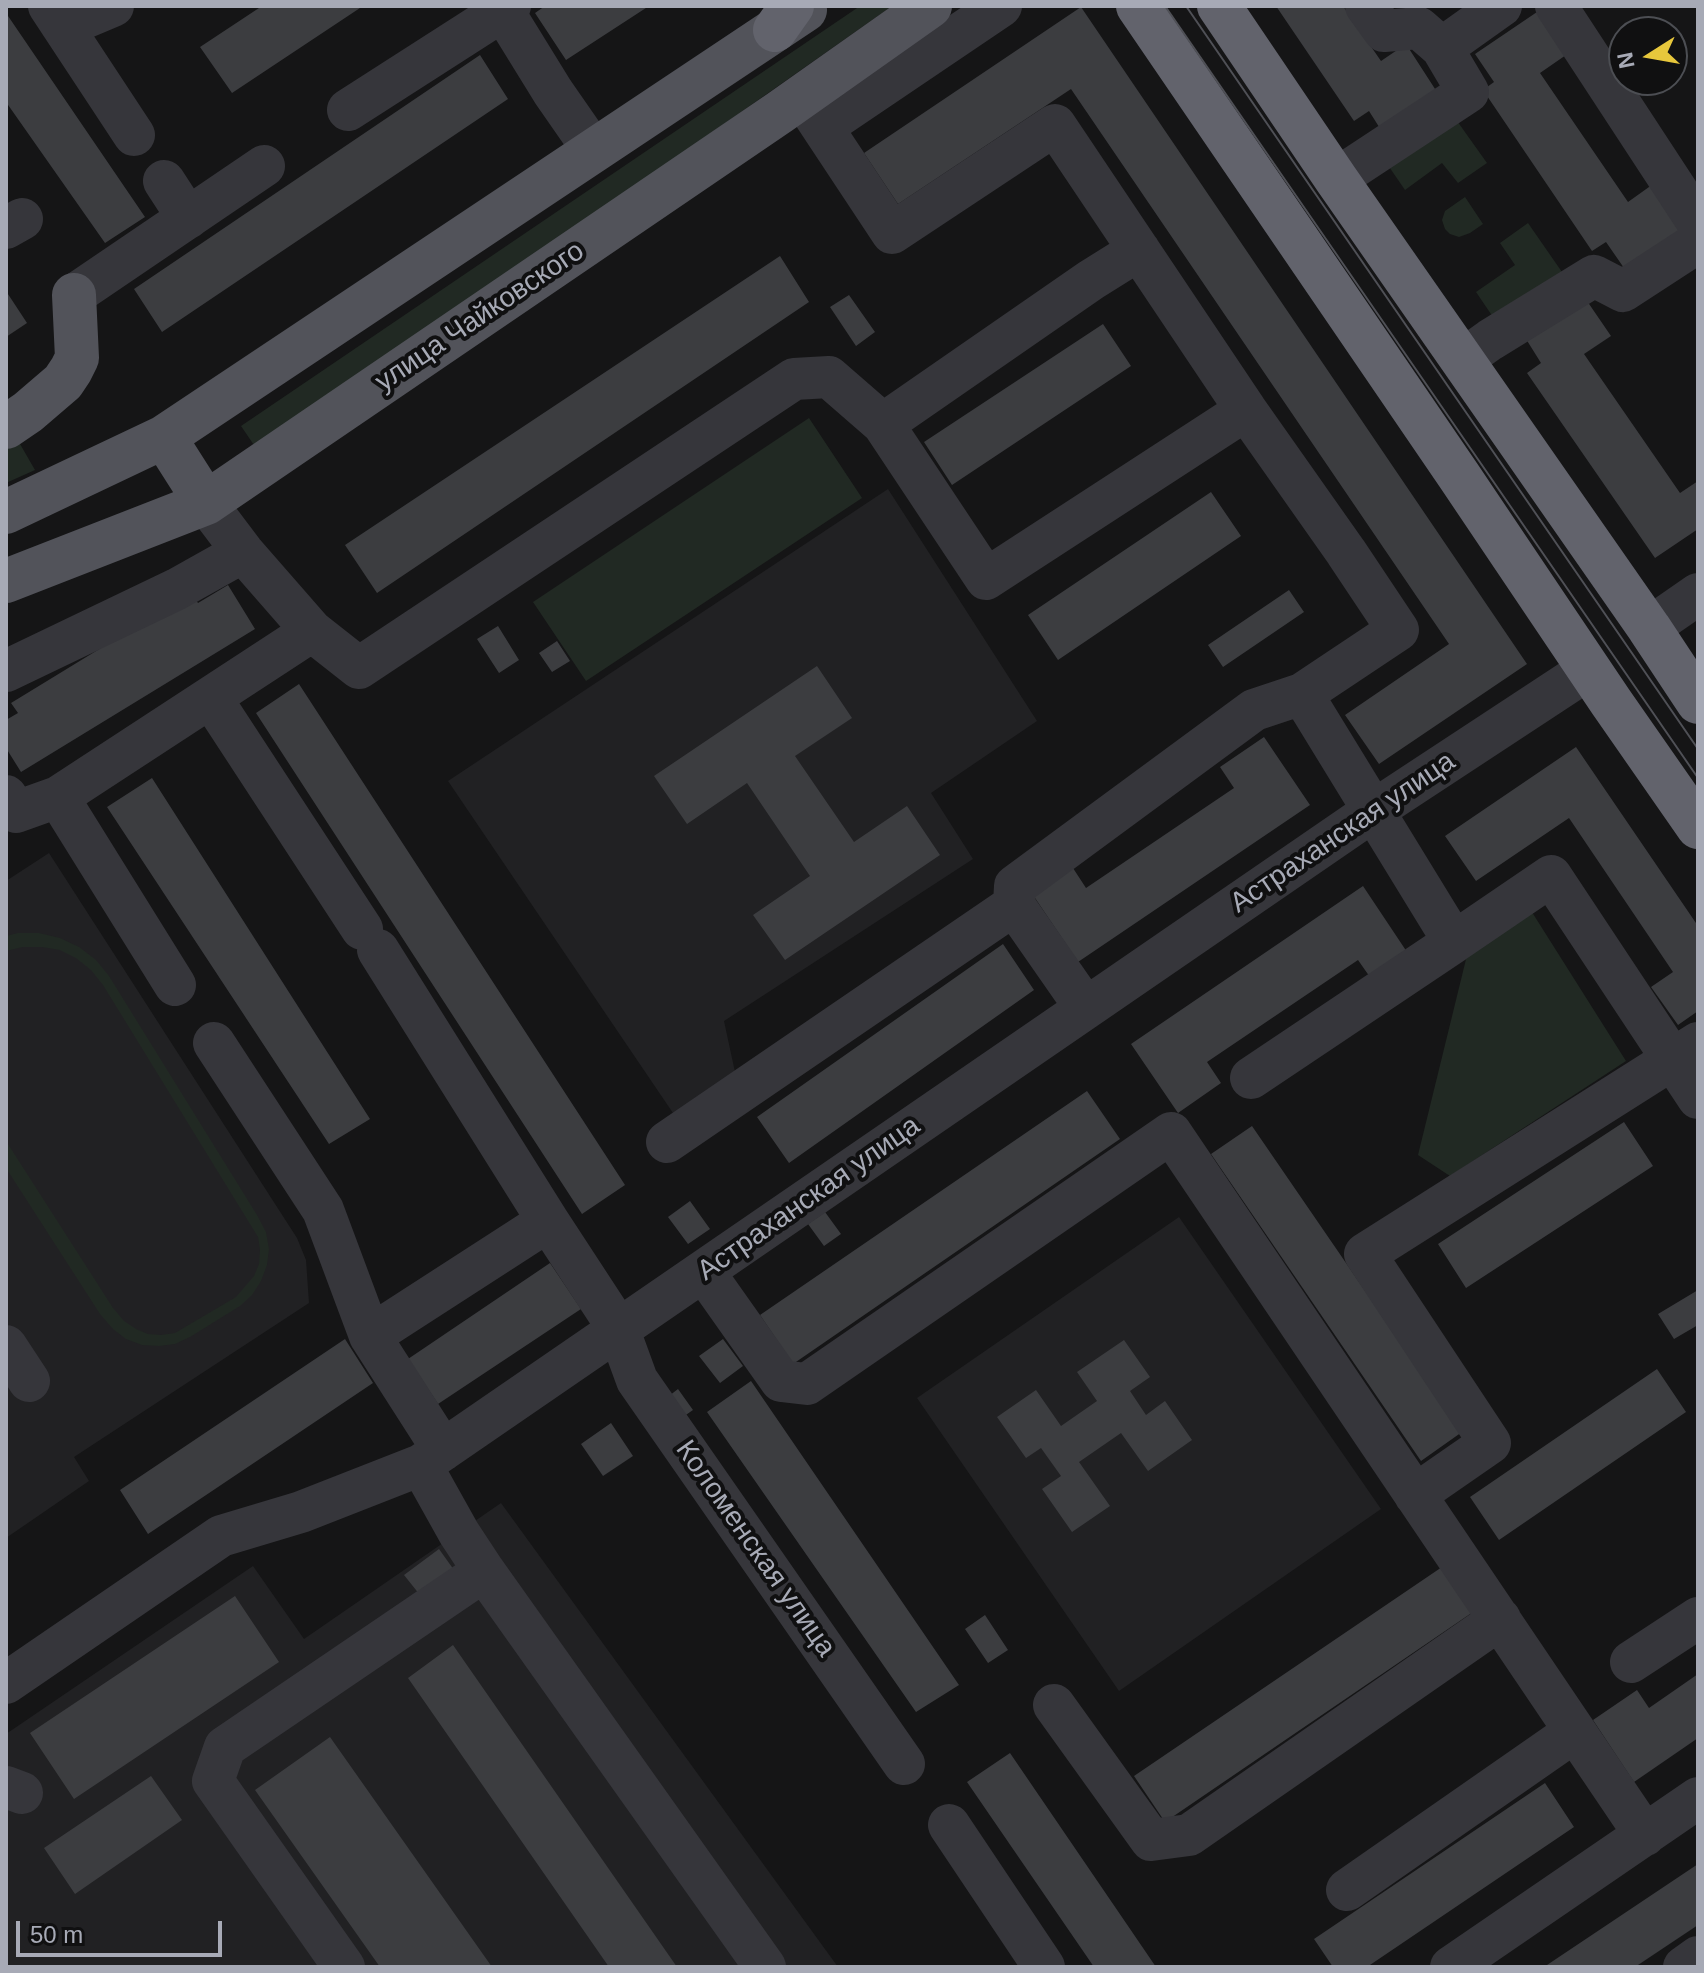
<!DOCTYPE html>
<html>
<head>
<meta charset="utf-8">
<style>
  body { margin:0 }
  #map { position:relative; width:1704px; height:1973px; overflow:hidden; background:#151516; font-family:Arial,sans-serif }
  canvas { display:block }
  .frame { position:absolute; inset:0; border:8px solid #a7aab6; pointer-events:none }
  .north { position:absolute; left:1608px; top:16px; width:80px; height:80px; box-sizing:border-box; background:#101011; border:2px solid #4c4e53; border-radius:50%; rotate:259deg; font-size:22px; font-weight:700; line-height:32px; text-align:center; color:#a7aab6 }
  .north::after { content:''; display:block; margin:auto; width:28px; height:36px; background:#e7c73c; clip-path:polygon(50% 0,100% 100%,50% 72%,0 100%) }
  .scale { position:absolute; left:16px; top:1921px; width:206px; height:36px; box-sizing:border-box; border:4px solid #a7aab6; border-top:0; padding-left:10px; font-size:24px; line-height:28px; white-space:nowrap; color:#a7aab6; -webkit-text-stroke:6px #101011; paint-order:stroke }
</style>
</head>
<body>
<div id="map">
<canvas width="1704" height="1973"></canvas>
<div class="frame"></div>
<div class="north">N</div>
<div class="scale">50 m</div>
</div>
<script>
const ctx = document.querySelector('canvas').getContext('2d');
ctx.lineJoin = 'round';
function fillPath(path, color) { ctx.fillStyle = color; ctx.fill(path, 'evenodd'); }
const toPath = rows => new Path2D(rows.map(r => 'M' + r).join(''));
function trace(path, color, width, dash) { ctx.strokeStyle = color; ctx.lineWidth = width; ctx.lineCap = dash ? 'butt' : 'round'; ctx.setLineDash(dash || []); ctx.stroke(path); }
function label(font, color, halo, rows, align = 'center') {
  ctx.font = font + ' Arial,sans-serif'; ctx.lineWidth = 8; ctx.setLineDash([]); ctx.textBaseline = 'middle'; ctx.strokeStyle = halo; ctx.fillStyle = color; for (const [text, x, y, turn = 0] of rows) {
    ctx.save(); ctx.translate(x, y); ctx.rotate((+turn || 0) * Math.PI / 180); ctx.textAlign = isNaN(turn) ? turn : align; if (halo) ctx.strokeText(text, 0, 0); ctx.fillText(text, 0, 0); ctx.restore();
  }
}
const built = toPath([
  [888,489,1037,721,931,793,973,859,724,1021,735,1072,675,1116,448,781],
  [49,853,297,1238,306,1260,309,1303,74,1457,89,1481,6,1538,6,881],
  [1179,1217,1381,1509,1119,1691,917,1398],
  [501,1503,838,1967,6,1967,6,1734,253,1566,304,1639]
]);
const green = toPath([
  [860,6,892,6,258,451,241,426],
  [1450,111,1487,163,1458,183,1442,163,1405,190,1383,158],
  [1465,197,1483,224,1470,233,1459,237,1450,234,1445,229,1442,220,1445,211],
  [1528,223,1562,272,1495,320,1476,292,1515,265,1500,243],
  [809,418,862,498,586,681,533,602],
  [16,437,35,470,6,483,6,445],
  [1530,909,1626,1061,1450,1176,1418,1155,1469,947],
  [18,933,39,933,60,938,79,947,96,960,109,976,257,1215,266,1232,269,1249,267,1265,261,1281,252,1295,240,1306,190,1337,175,1344,159,1346,142,1345,126,1339,113,1329,100,1314,6,1168,6,1141,113,1308,124,1321,136,1329,148,1334,161,1335,175,1333,236,1297,254,1276,259,1264,260,1250,258,1237,103,985,91,970,76,958,60,950,42,947,23,947,6,951,6,936]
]);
const building = toPath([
  [262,6,363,6,232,93,200,47],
  [545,6,649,6,566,60,535,13],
  [1276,6,1343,6,1381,61,1406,44,1437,92,1381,130,1369,111,1354,121],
  [1081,7,1527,664,1379,764,1345,715,1449,644,1071,89,898,204,864,153],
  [1537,12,1566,55,1540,73,1628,202,1656,182,1686,226,1624,268,1606,242,1592,251,1483,90,1494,82,1475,54],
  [6,13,145,217,105,243,6,102],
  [480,55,508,99,162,332,134,289],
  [780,256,809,302,377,593,345,545],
  [6,291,27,323,6,337],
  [849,295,875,332,856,346,830,307],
  [1585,298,1611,336,1584,354,1680,493,1698,481,1698,529,1655,558,1527,373,1541,363,1526,339],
  [1103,324,1131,366,952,485,924,442],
  [1211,492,1241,536,1058,660,1028,615],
  [228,585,255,629,21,772,6,748,6,720,18,713,11,703,191,593,198,603],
  [1289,590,1304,612,1223,667,1208,645],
  [498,626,519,660,499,673,477,639],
  [557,641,570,661,552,672,539,653],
  [817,666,852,718,795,756,854,842,907,806,940,855,785,960,753,915,810,876,747,783,687,824,654,776],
  [299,684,625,1185,582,1214,256,713],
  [1264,737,1310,805,1078,962,1031,892,1071,865,1086,888,1234,788,1220,767],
  [1576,747,1698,926,1698,1011,1678,1025,1651,987,1673,972,1569,818,1476,881,1445,836],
  [152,778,370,1119,329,1144,107,807],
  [1363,886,1409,955,1372,980,1358,960,1207,1062,1221,1083,1178,1113,1131,1044],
  [1003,944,1034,990,789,1163,757,1117],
  [1087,1091,1120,1139,793,1364,760,1315],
  [1624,1122,1653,1166,1466,1288,1438,1244],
  [1252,1126,1462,1432,1421,1461,1211,1154],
  [690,1201,710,1229,688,1244,668,1217],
  [825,1212,841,1234,824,1246,808,1224],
  [550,1263,581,1309,438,1404,408,1359],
  [1698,1290,1698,1325,1674,1339,1658,1314],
  [345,1339,373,1383,148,1534,120,1490],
  [723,1339,743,1366,720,1383,699,1356],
  [1124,1340,1150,1377,1130,1391,1146,1415,1165,1401,1192,1440,1148,1471,1121,1433,1079,1462,1110,1506,1072,1532,1042,1489,1061,1476,1041,1448,1026,1458,997,1417,1036,1390,1061,1426,1097,1401,1077,1372],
  [1657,1369,1686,1412,1499,1540,1470,1497],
  [751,1381,959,1685,916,1712,707,1412],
  [678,1389,693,1410,680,1419,665,1399],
  [611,1423,633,1456,603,1476,581,1444],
  [439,1549,454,1570,420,1595,404,1575],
  [1442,1567,1473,1612,1165,1822,1134,1776],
  [235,1596,279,1662,74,1799,30,1733],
  [985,1615,1008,1650,988,1663,965,1629],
  [453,1645,677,1967,609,1967,408,1678],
  [1698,1674,1698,1738,1634,1782,1593,1720,1637,1690,1649,1708],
  [330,1737,492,1967,380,1967,255,1790],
  [1010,1753,1156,1967,1094,1967,967,1782],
  [151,1776,182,1820,75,1894,44,1848],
  [1545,1783,1574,1827,1367,1967,1333,1967,1314,1939],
  [1698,1864,1698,1925,1635,1967,1544,1967]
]);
const minor = toPath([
  [49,6,134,135],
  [1366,6,1384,31,1419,28,1442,48],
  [1556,6,1698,223],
  [503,11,553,92,594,151],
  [67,32,75,22,113,6],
  [802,97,892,233,1055,125,1246,410,1346,552,1398,630,1302,694],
  [348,110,510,6],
  [822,127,1001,6],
  [1336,179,1468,92,1442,48,1501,6],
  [164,181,188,218],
  [6,228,22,219],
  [74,295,264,166],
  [1462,360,1490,340,1594,276,1623,291,1698,242],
  [883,424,1091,280,1139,250],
  [206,503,243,552,312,631,359,668,794,379,829,377,883,424,986,579,1246,410],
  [1649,628,1698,594],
  [6,671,177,589,243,552],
  [211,698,362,929],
  [6,796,16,812,58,797,312,631],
  [58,797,175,985],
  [1014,905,1015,886,1254,710,1302,694,1454,942,1551,876,1698,1098],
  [378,950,548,1221,618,1328,637,1380,904,1764],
  [214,1043,323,1210,370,1336,443,1450],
  [1251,1078,1454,942],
  [667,1142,1014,905,1085,1007],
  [704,1272,781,1381,807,1384,1171,1133,1645,1835],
  [370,1336,548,1221],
  [6,1346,29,1381],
  [421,1465,459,1533,484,1571],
  [1415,1495,1490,1443,1365,1254,1698,1043],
  [1631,1662,1698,1618],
  [6,1683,221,1536,301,1512,421,1465,1373,811,1589,669],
  [1054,1705,1151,1840,1189,1835,1500,1619],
  [6,1787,22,1793],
  [949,1825,1044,1967],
  [1347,1890,1574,1732],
  [344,1967,213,1781,225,1747,484,1571,765,1967],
  [1451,1967,1698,1798],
  [1684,1967,1698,1957]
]);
const major = toPath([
  [6,427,28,412,63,382,71,370,77,358,74,295],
  [164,437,206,503],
  [6,512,164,437,805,10],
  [6,581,206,503,780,112,930,6]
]);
const highway = toPath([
  [1138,6,1459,476,1611,702,1698,827],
  [1219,6,1336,179,1649,628,1698,702],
  [775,30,792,6]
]);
const tram = toPath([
  [1165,6,1698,778],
  [1186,6,1698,749]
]);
const streetNames = [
  ["улица Чайковского",480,317,-34],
  ["Астраханская улица",1343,833,-34],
  ["Астраханская улица",809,1199,-35],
  ["Коломенская улица",755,1549,55]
];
fillPath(built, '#212123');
fillPath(green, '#212923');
fillPath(building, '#3c3d40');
trace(minor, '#36363b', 42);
trace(major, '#52535a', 44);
trace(highway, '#62636c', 44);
trace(tram, '#4f5056', 2);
label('28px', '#a7aab6', '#101011', streetNames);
</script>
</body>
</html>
